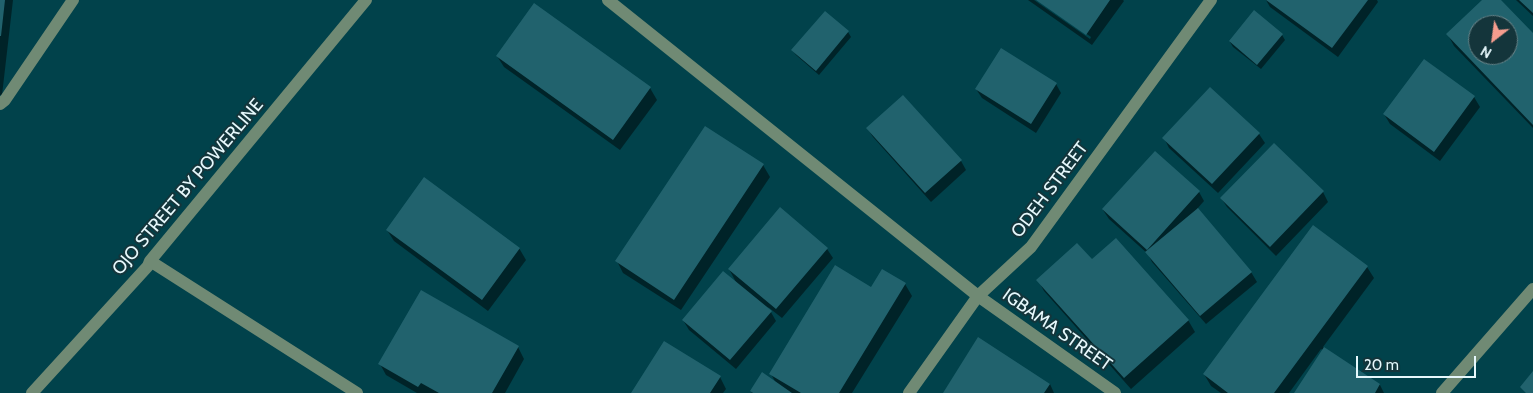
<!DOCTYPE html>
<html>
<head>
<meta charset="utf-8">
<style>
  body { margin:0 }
  #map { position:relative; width:1533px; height:393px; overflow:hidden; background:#01424b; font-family:Cabin,sans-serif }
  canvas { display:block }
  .north { position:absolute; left:1468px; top:15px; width:50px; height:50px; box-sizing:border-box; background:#14353b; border:1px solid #688388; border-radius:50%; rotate:210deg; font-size:14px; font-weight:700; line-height:20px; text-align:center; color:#e6f8fc }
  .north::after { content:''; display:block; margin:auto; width:18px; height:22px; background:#f59d8e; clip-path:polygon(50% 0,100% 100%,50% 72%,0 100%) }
  .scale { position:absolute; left:1356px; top:356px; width:120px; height:22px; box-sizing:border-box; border:2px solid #e6f8fc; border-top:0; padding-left:6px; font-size:15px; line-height:18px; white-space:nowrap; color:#e6f8fc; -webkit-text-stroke:4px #14353b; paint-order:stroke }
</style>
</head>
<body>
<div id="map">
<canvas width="1533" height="393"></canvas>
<div class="north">N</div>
<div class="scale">20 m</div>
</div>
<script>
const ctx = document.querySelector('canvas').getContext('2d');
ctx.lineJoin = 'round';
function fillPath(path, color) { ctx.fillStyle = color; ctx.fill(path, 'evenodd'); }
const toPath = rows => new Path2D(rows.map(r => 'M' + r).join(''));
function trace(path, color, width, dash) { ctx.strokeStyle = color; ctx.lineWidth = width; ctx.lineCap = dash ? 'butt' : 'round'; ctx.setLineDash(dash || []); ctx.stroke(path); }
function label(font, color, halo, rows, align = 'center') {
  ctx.font = font + ' Cabin,sans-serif'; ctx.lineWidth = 4; ctx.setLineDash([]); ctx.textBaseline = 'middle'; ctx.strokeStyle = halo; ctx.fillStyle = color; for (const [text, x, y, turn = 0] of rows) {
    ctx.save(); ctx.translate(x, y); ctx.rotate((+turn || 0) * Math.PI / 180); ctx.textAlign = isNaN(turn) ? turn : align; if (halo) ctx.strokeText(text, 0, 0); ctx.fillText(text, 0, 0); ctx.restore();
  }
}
const shadow = toPath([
  [0,0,13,0,2,95,0,95],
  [1028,0,1034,0,1090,39,1091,37,1039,0,1123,0,1124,1,1092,45],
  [1266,0,1377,0,1378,2,1338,57,1270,7],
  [1484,0,1499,0,1533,35,1533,128,1454,46,1448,35],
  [1478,25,1508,25,1508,55,1478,55],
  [1516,0,1533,0,1533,16],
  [534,4,650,88,657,100,620,150,504,67,497,56],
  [825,12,848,32,851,37,819,75,796,55,792,50],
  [1282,35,1285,40,1261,69,1233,47,1230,42],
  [1425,60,1474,97,1480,107,1440,161,1390,124,1384,114],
  [1056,84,1061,93,1036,133,982,98,976,89],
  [1210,88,1259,134,1265,143,1218,193,1169,148,1164,138],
  [867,128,961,161,966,170,931,202,873,137],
  [763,165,770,177,681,310,623,273,617,261],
  [1199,192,1204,201,1197,209,1251,272,1257,282,1206,324,1152,262,1148,254,1109,219,1103,210],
  [1323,192,1328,202,1276,256,1227,207,1221,198],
  [387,230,519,248,526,260,488,311,394,241],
  [827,249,833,258,782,318,768,307,776,321,736,369,689,330,683,320,737,284,729,269],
  [1092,261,1188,320,1195,332,1131,389,1044,291,1038,280],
  [1367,267,1374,278,1323,347,1380,385,1384,393,1295,393,1323,350,1321,349,1289,393,1221,393,1211,386,1204,374],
  [905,284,912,296,852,393,752,393,751,391,777,385,771,374,871,289],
  [518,347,524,359,505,393,417,393,386,375,380,364],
  [720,377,726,389,723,393,632,393],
  [1050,384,1054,393,944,393]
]);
const building = toPath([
  [0,0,5,0,1,36,0,36],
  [1036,0,1110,0,1086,35],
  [1266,0,1368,0,1332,48],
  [1482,0,1501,0,1533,33,1533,125,1446,34],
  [1478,25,1508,25,1508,55,1478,55],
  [1519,0,1533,0,1533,13],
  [534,3,651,87,613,140,496,56],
  [1254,10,1283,34,1257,65,1229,41],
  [825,11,849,31,816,71,791,50],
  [1001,48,1057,83,1031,124,975,89],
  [1424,59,1475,96,1434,152,1383,114],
  [1210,87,1260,133,1212,184,1162,138],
  [903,95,962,160,925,193,866,128],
  [705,126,764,164,674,300,615,261],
  [1274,143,1324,191,1270,247,1220,198],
  [1155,151,1200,191,1147,250,1102,209],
  [424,177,520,248,482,300,386,230],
  [780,207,828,248,776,309,728,269],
  [1198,208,1252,272,1200,316,1145,252],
  [1313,225,1368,266,1274,393,1228,393,1203,374],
  [1116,238,1189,320,1124,378,1036,280,1077,243,1092,259],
  [835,265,871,287,882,269,906,283,839,393,801,393,769,374],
  [723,271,772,311,730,360,682,320],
  [421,290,519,346,492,393,439,393,421,383,418,387,378,364],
  [978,337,1050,384,1044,393,943,393],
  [664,341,721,376,710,393,631,393],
  [1324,347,1380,384,1375,393,1294,393],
  [1533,371,1533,393,1526,393,1520,387],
  [762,372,792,393,753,393,750,391]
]);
const minor = toPath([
  [608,0,978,296,1115,393],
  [0,104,5,100,73,0],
  [150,261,357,393],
  [32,393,148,266,150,261,366,0],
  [909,393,978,296,1031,247,1211,0],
  [1442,393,1533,289]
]);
const streetNames = [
  ["OJO STREET BY POWERLINE",188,187,-50],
  ["ODEH STREET",1050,190,-53],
  ["IGBAMA STREET",1057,330,35]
];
fillPath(shadow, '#0007');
fillPath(building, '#21626d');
trace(minor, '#708a74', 12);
label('18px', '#e6f8fc', '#14353b', streetNames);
</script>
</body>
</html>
